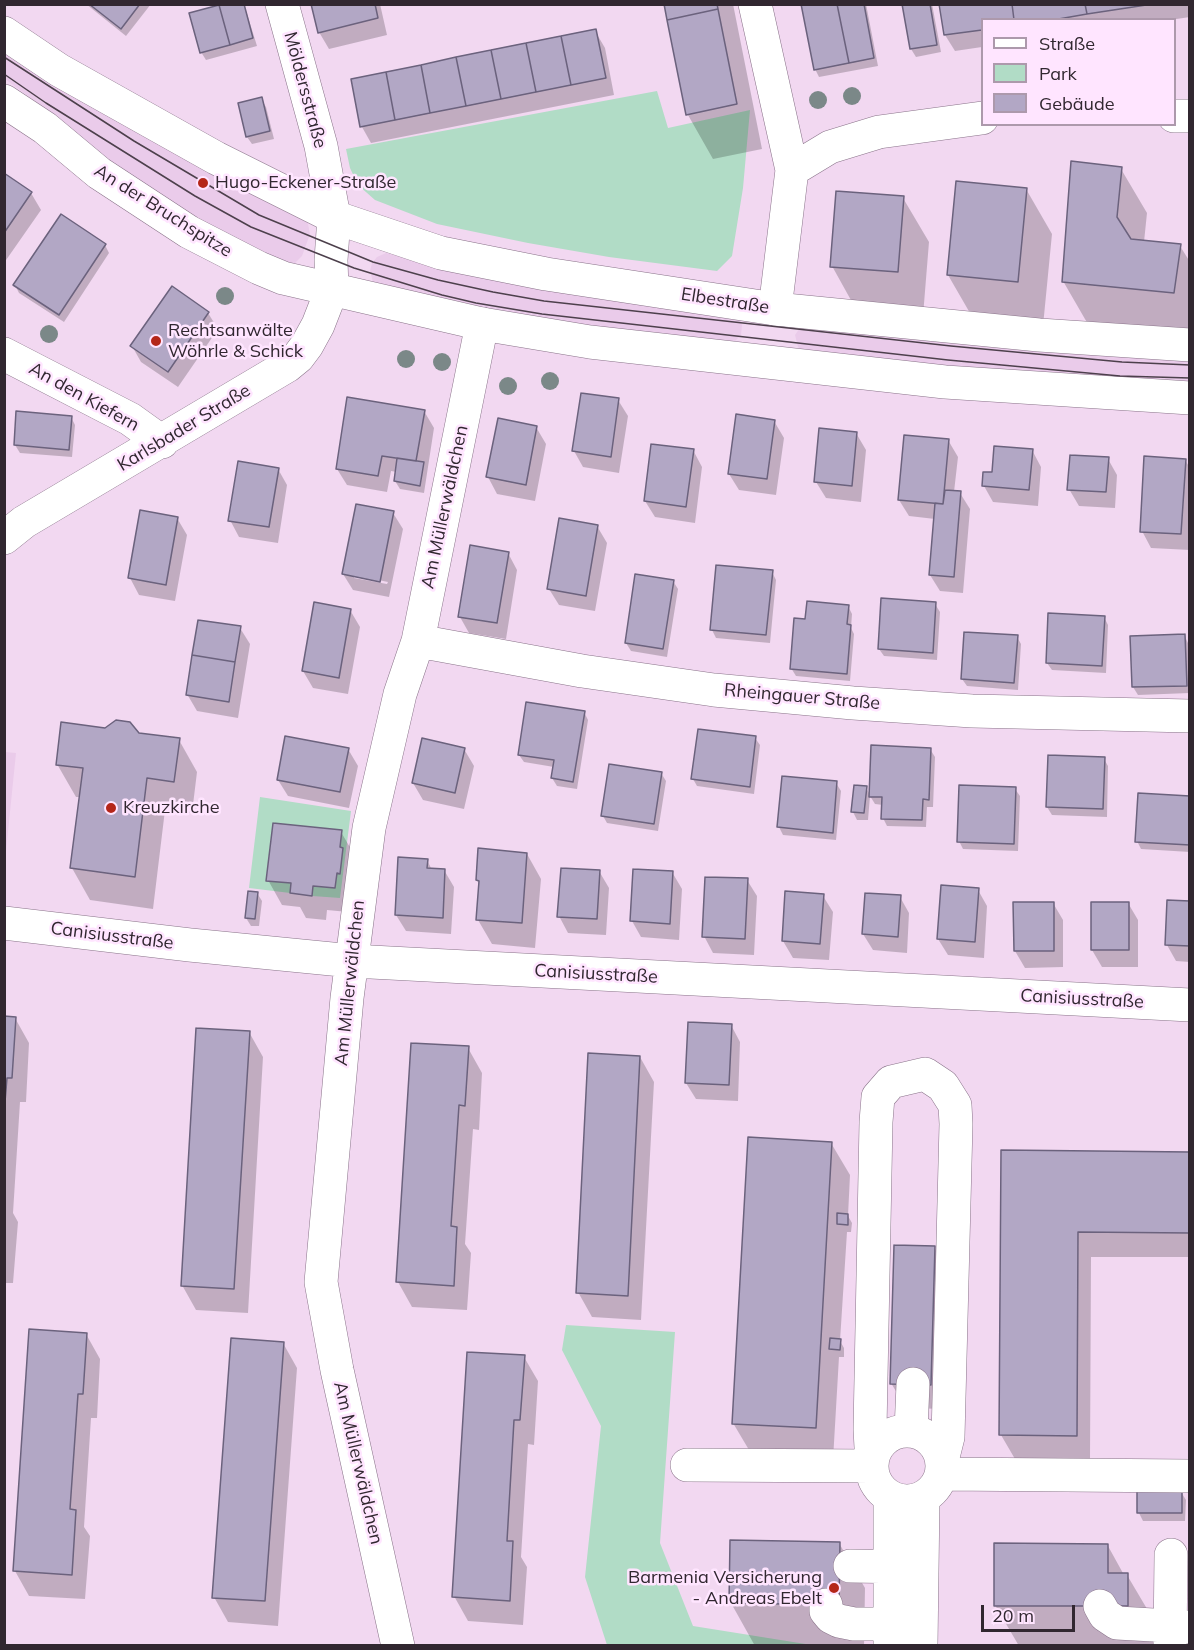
<!DOCTYPE html>
<html>
<head>
<meta charset="utf-8">
<style>
  body { margin:0 }
  #map { position:relative; width:1194px; height:1650px; overflow:hidden; background:#f2d8f1; font-family:Mulish,sans-serif }
  canvas { display:block }
  .frame { position:absolute; inset:0; border:6px solid #312730; pointer-events:none }
  .legend { position:absolute; left:981px; top:18px; width:195px; height:108px; box-sizing:border-box; background:#ffe5ff; border:2px solid #ad99ac; margin:0; padding:8px 10px; list-style:none; font-size:18px; color:#312730 }
  .legend li { display:flex; align-items:center; gap:12px; height:30px }
  .legend b { width:30px; border:2px solid #ad99ac }
  .scale { position:absolute; left:981px; top:1605px; width:94px; height:27px; box-sizing:border-box; border:3px solid #312730; border-top:0; padding-left:8px; font-size:18px; line-height:21px; white-space:nowrap; color:#312730; -webkit-text-stroke:4px #ffe5ff; paint-order:stroke }
</style>
</head>
<body>
<div id="map">
<canvas width="1194" height="1650"></canvas>
<div class="frame"></div>
<ul class="legend">
<li><b style="height:8px;background:#fff"></b>Straße</li>
<li><b style="height:16px;background:#b1dcc6"></b>Park</li>
<li><b style="height:16px;background:#b2a7c5"></b>Gebäude</li>
</ul>
<div class="scale">20 m</div>
</div>
<script>
const ctx = document.querySelector('canvas').getContext('2d');
ctx.lineJoin = 'round';
function fillPath(path, color) { ctx.fillStyle = color; ctx.fill(path, 'evenodd'); }
const toPath = rows => new Path2D(rows.map(r => 'M' + r).join(''));
function trace(path, color, width, dash) { ctx.strokeStyle = color; ctx.lineWidth = width; ctx.lineCap = dash ? 'butt' : 'round'; ctx.setLineDash(dash || []); ctx.stroke(path); }
function label(font, color, halo, rows, align = 'center') {
  ctx.font = font + ' Mulish,sans-serif'; ctx.lineWidth = 5; ctx.setLineDash([]); ctx.textBaseline = 'middle'; ctx.strokeStyle = halo; ctx.fillStyle = color; for (const [text, x, y, turn = 0] of rows) {
    ctx.save(); ctx.translate(x, y); ctx.rotate((+turn || 0) * Math.PI / 180); ctx.textAlign = isNaN(turn) ? turn : align; if (halo) ctx.strokeText(text, 0, 0); ctx.fillText(text, 0, 0); ctx.restore();
  }
}
const built = toPath([
  [5,45,307,219,310,234,302,256,294,264,281,269,113,168,52,114,5,79],
  [386,253,461,272,741,320,742,325,741,335,734,342,729,344,483,312,373,282,370,271,372,263,377,257],
  [802,325,1189,354,1189,383,949,367,804,352,798,347,795,335],
  [5,752,16,753,5,861,4,752]
]);
const green = toPath([
  [657,91,668,128,750,110,743,188,732,256,717,271,609,257,528,243,437,224,375,200,358,185,350,168,346,149],
  [260,797,351,811,340,898,312,896,313,886,337,873,339,874,343,848,340,847,341,830,273,823,266,880,291,883,290,893,249,888],
  [566,1325,675,1332,660,1543,693,1626,812,1645,607,1645,585,1577,601,1426,562,1350]
]);
const shadow = toPath([
  [86,4,151,4,126,36],
  [226,4,244,4,257,46,206,60,201,52,190,14],
  [313,4,380,4,387,35,329,49,319,32],
  [665,4,733,4,762,149,713,159,688,115],
  [803,4,866,4,878,66,819,77,815,69],
  [903,4,932,4,941,52,916,57,911,49],
  [941,4,1190,4,1190,17,1170,20,982,20,982,47,955,51,945,35],
  [595,31,605,48,614,95,371,143,362,127,352,80],
  [261,99,266,107,274,139,252,144,247,137],
  [1121,169,1147,213,1144,242,1180,246,1190,262,1190,336,1089,326,1063,281],
  [4,175,31,193,41,210,4,263],
  [957,183,1026,189,1052,234,1043,326,974,320,948,275],
  [903,198,929,242,923,316,857,311,832,266],
  [105,245,109,253,64,322,19,293,15,285],
  [208,313,218,329,178,387,141,362,132,346],
  [618,400,628,416,619,473,583,467,574,451],
  [424,411,434,428,424,493,400,489,395,481,397,472,391,471,387,492,347,485,337,469],
  [71,417,75,425,72,457,20,453,15,445],
  [774,421,784,438,776,495,739,490,729,474],
  [536,427,546,444,535,501,497,494,488,477],
  [856,433,866,450,861,502,826,498,816,482],
  [948,440,958,457,954,492,960,493,970,509,963,593,940,591,930,575,935,519,909,516,899,500],
  [693,450,702,467,695,523,655,517,645,501],
  [1032,450,1041,467,1038,506,993,502,984,486],
  [1108,459,1117,475,1115,508,1079,506,1069,489],
  [1185,460,1190,468,1190,550,1151,548,1142,531],
  [278,469,287,485,278,543,239,537,230,520],
  [393,513,403,529,389,597,353,590,343,574],
  [354,575,388,582,387,584,354,578],
  [177,518,187,535,175,601,139,595,130,578],
  [597,526,607,543,595,611,559,605,549,589],
  [508,553,517,570,506,639,469,633,460,617],
  [772,572,776,580,770,643,716,638,712,630],
  [673,581,678,589,667,657,631,651,626,643],
  [935,604,940,612,937,660,884,656,879,649],
  [848,606,852,614,851,628,854,634,850,681,796,676,791,668],
  [350,610,360,627,348,694,313,688,303,671],
  [1104,617,1108,625,1106,673,1052,670,1047,663],
  [240,628,250,644,238,718,197,711,187,694],
  [1184,635,1188,643,1190,693,1138,695,1133,687],
  [1017,637,1021,644,1018,690,967,686,962,679],
  [584,712,588,720,577,789,557,786,552,778,554,767,524,762,519,755],
  [138,734,179,740,197,772,192,813,165,810,153,909,90,900,72,868,81,797,76,797,57,764],
  [755,738,760,745,754,794,697,786,693,779],
  [348,749,358,766,349,808,288,796,278,780],
  [464,749,474,766,464,809,423,800,413,783],
  [930,749,935,757,933,807,927,807,926,827,887,826,883,818,883,805,875,804,870,796,868,820,857,820,853,812,866,788,871,796],
  [1104,759,1108,766,1107,817,1052,815,1047,807],
  [661,773,666,781,658,831,607,823,603,816],
  [836,783,841,791,836,840,783,835,779,827],
  [1015,789,1020,796,1018,851,963,849,959,841],
  [1190,797,1190,852,1141,849,1137,841],
  [341,832,355,856,348,912,327,910,326,920,306,918,300,907,282,905,268,880],
  [527,854,541,879,535,948,492,944,478,920,481,886,477,880],
  [427,860,432,870,444,870,454,887,451,934,406,931,396,915],
  [599,871,609,888,606,935,568,933,559,916],
  [672,872,682,889,679,940,641,937,632,921],
  [747,880,757,896,754,955,713,953,704,936],
  [978,890,987,906,984,958,948,955,938,939],
  [257,893,262,901,259,926,251,926,246,918],
  [787,893,823,896,833,912,829,960,793,958,783,941],
  [900,897,909,913,907,953,873,950,863,934],
  [1190,902,1190,962,1176,961,1167,945],
  [1053,903,1063,920,1063,967,1025,968,1015,951,1015,904],
  [1093,903,1128,903,1138,920,1138,967,1102,967,1092,950],
  [4,1018,15,1018,29,1043,26,1102,20,1102,13,1213,18,1222,13,1283,4,1283],
  [731,1025,740,1042,738,1101,696,1099,686,1083],
  [249,1032,263,1057,248,1313,196,1310,182,1285],
  [468,1048,482,1073,479,1130,473,1129,465,1244,471,1253,467,1310,412,1307,398,1282],
  [640,1057,654,1082,641,1320,592,1317,578,1292],
  [831,1143,850,1175,848,1216,852,1223,851,1232,847,1232,840,1341,844,1348,844,1357,839,1357,833,1460,752,1455,733,1423],
  [1002,1152,1190,1153,1190,1257,1091,1257,1090,1460,1015,1459,1001,1435],
  [934,1247,948,1272,945,1409,906,1408,891,1383],
  [86,1334,100,1359,97,1418,91,1418,84,1527,90,1536,85,1599,29,1596,15,1571],
  [283,1343,297,1368,278,1626,228,1622,214,1597],
  [524,1357,538,1381,534,1445,528,1444,521,1557,527,1567,523,1625,468,1621,454,1596],
  [1181,1492,1186,1500,1185,1521,1143,1521,1139,1513],
  [839,1543,865,1588,864,1646,755,1646,731,1603],
  [1108,1546,1124,1575,1127,1575,1153,1619,1153,1646,1019,1646,995,1605]
]);
const building = toPath([
  [89,4,140,4,121,29,89,4],
  [244,4,253,38,230,45,219,5,244,4],
  [311,4,375,4,378,18,318,33,311,4],
  [664,4,717,4,718,9,667,20,664,4],
  [801,4,837,4,849,63,814,70,801,4],
  [837,4,864,4,874,58,849,63,837,4],
  [902,4,930,4,937,45,910,49,902,4],
  [939,4,1012,4,1014,20,982,20,982,30,944,35,939,4],
  [1012,4,1085,4,1087,14,1053,20,1014,20,1012,4],
  [1085,4,1153,4,1087,14,1085,4],
  [219,5,230,45,200,53,189,13,219,5],
  [718,9,737,104,686,115,667,20,718,9],
  [596,29,606,78,571,85,561,36,596,29],
  [561,36,571,85,536,92,526,43,561,36],
  [526,43,536,92,501,99,491,50,526,43],
  [491,50,501,99,466,106,456,57,491,50],
  [456,57,466,106,430,113,421,65,456,57],
  [421,65,430,113,395,120,386,72,421,65],
  [386,72,395,120,360,127,351,79,386,72],
  [262,97,270,131,246,137,238,103,262,97],
  [1071,161,1122,167,1117,217,1131,239,1181,244,1174,293,1062,282,1071,161],
  [4,173,32,192,4,233,4,173],
  [956,181,1027,188,1018,282,947,275,956,181],
  [836,191,904,196,898,272,830,267,836,191],
  [61,214,106,244,59,315,13,285,61,214],
  [172,286,209,312,168,372,130,346,172,286],
  [581,393,619,398,611,457,572,451,581,393],
  [347,397,425,410,416,461,382,456,378,476,336,469,347,397],
  [16,411,72,416,69,450,14,445,16,411],
  [736,414,775,420,767,479,728,474,736,414],
  [498,418,537,426,526,485,486,477,498,418],
  [819,428,857,432,852,486,814,482,819,428],
  [904,435,949,439,943,504,898,500,904,435],
  [651,444,694,449,686,507,644,501,651,444],
  [994,446,1033,449,1029,490,982,486,983,472,992,472,994,446],
  [1070,455,1109,457,1106,492,1067,490,1070,455],
  [1144,456,1186,459,1181,534,1140,532,1144,456],
  [397,458,424,462,420,486,394,481,397,458],
  [238,461,279,468,269,527,228,521,238,461],
  [945,490,961,491,954,577,929,575,935,503,943,504,945,490],
  [356,504,394,511,380,582,342,574,356,504],
  [140,510,178,517,166,585,128,578,140,510],
  [559,518,598,525,586,596,547,589,559,518],
  [470,545,509,552,497,623,458,617,470,545],
  [716,565,773,570,766,635,710,630,716,565],
  [635,574,674,580,663,649,625,643,635,574],
  [881,598,936,602,933,653,878,649,881,598],
  [807,601,849,605,847,624,851,625,847,674,790,669,794,618,805,619,807,601],
  [314,602,351,609,339,678,302,671,314,602],
  [1048,613,1105,616,1102,666,1046,663,1048,613],
  [198,620,241,626,235,662,192,655,198,620],
  [964,632,1018,635,1014,683,961,679,964,632],
  [1185,634,1187,686,1132,687,1130,636,1185,634],
  [192,655,235,662,229,702,186,695,192,655],
  [526,702,585,711,573,782,551,778,554,760,518,755,526,702],
  [116,720,130,722,139,733,180,738,174,782,147,778,135,877,70,868,83,768,56,765,61,722,105,728,116,720],
  [698,729,756,736,750,787,691,779,698,729],
  [285,736,349,748,340,792,277,780,285,736],
  [422,738,465,748,455,793,412,783,422,738],
  [871,745,931,748,929,800,923,799,922,820,881,819,882,797,869,797,871,745],
  [1048,755,1105,757,1103,809,1046,807,1048,755],
  [609,764,662,772,654,824,601,816,609,764],
  [782,776,837,781,833,833,777,827,782,776],
  [854,785,867,786,864,813,851,812,854,785],
  [959,785,1016,787,1014,844,957,842,959,785],
  [1138,793,1190,796,1190,845,1135,842,1138,793],
  [273,823,342,830,340,847,343,848,340,874,337,873,335,888,313,886,312,896,290,893,291,883,266,881,273,823],
  [478,848,527,853,522,923,476,920,479,881,476,880,478,848],
  [398,857,428,859,427,868,445,869,443,918,395,915,398,857],
  [561,868,600,870,597,919,557,917,561,868],
  [633,869,673,871,670,924,630,921,633,869],
  [705,877,748,878,745,939,702,937,705,877],
  [941,885,979,888,975,942,937,939,941,885],
  [248,891,258,892,255,919,245,918,248,891],
  [785,891,824,894,820,944,782,941,785,891],
  [865,893,901,895,898,937,862,934,865,893],
  [1167,900,1190,901,1190,946,1165,945,1167,900],
  [1013,902,1054,902,1054,951,1014,951,1013,902],
  [1091,902,1129,902,1129,950,1091,950,1091,902],
  [4,1016,16,1017,12,1078,7,1078,4,1114,4,1016],
  [688,1022,732,1024,729,1085,685,1083,688,1022],
  [196,1028,250,1031,234,1289,181,1286,196,1028],
  [411,1043,469,1046,465,1106,459,1105,451,1226,457,1227,454,1286,396,1282,411,1043],
  [588,1053,640,1056,628,1296,576,1293,588,1053],
  [748,1137,832,1142,816,1428,732,1424,748,1137],
  [1001,1150,1190,1152,1190,1233,1078,1232,1077,1436,999,1435,1001,1150],
  [837,1213,848,1214,848,1225,837,1224,837,1213],
  [894,1245,935,1246,931,1385,890,1384,894,1245],
  [29,1329,87,1333,83,1394,78,1394,70,1509,76,1510,72,1575,13,1571,29,1329],
  [231,1338,284,1342,265,1601,212,1598,231,1338],
  [830,1338,841,1339,840,1350,829,1349,830,1338],
  [467,1352,525,1355,520,1420,514,1420,507,1541,513,1541,510,1601,452,1597,467,1352],
  [1137,1490,1182,1490,1182,1513,1137,1513,1137,1490],
  [730,1540,840,1542,839,1605,729,1603,730,1540],
  [994,1543,1108,1544,1108,1573,1128,1573,1128,1606,994,1606,994,1543]
]);
const minor = toPath([
  [755,4,792,170,775,309],
  [1174,116,1190,116],
  [792,170,830,147,879,132,982,118],
  [4,354,130,419,162,442],
  [4,538,24,522,287,366,298,357,307,345,318,325,332,289,331,260,334,217,321,146,282,4],
  [418,641,582,671,714,690,853,703,972,711,1190,716],
  [4,923,190,945,352,961,1190,1005],
  '872 1466a35 35 0 1 1 70 0a35 35 0 1 1-70 0Z',
  [911,1431,913,1384],
  [687,1465,872,1466,870,1429,876,1122,878,1097,891,1082,925,1074,943,1086,955,1105,956,1124,948,1437,942,1461],
  [942,1474,1190,1476],
  [850,1566,911,1567],
  [826,1605,826,1611,831,1617,839,1621,854,1624,890,1624],
  [1100,1606,1105,1615,1117,1623,1190,1627],
  [398,1646,337,1370,321,1282,347,998,369,828,400,694,418,641,482,324],
  [890,1646,890,1497],
  [921,1646,923,1498],
  [1170,1646,1171,1555]
]);
const major = toPath([
  [4,33,59,70,216,158,334,217,441,253,546,274,775,309,1039,335,1190,345],
  [4,101,45,128,99,173,189,232,259,268,283,278,482,324,590,342,945,382,1190,398]
]);
const tram = toPath([
  [4,57,134,141,259,215,373,262,438,280,493,292,544,301,951,346,1122,362,1190,365],
  [4,74,46,103,195,196,251,227,354,268,442,295,476,303,542,314,948,360,1120,376,1190,378]
]);
const trees = [
  [852,96],
  [818,100],
  [225,296],
  [49,334],
  [406,359],
  [442,362],
  [550,381],
  [508,386]
];
const markers = [
  [203,183,6,"#b42619"],
  [156,341,6,"#b42619"],
  [111,808,6,"#b42619"],
  [834,1588,6,"#b42619"]
];
const streetNames = [
  ["Möldersstraße",305,90,75],
  ["An der Bruchspitze",163,211,32],
  ["Elbestraße",725,301,9],
  ["An den Kiefern",84,397,29],
  ["Karlsbader Straße",184,428,-31],
  ["Am Müllerwäldchen",445,507,-78],
  ["Rheingauer Straße",802,697,5],
  ["Canisiusstraße",112,936,7],
  ["Canisiusstraße",596,974,3],
  ["Am Müllerwäldchen",350,983,-84],
  ["Canisiusstraße",1082,999,3],
  ["Am Müllerwäldchen",358,1463,77]
];
const poiNames = [
  ["Hugo-Eckener-Straße",215,183],
  ["Rechtsanwälte",168,331],
  ["Wöhrle & Schick",168,352],
  ["Kreuzkirche",123,808],
  ["Barmenia Versicherung",822,1578,"right"],
  ["- Andreas Ebelt",822,1599,"right"]
];
fillPath(built, '#eacbea');
fillPath(green, '#b1dcc6');
fillPath(shadow, '#0003');
fillPath(building, '#b2a7c5');
trace(building, '#6b627d', 1.5);
trace(minor, '#897389', 34);
trace(major, '#897389', 34);
trace(minor, '#fff', 33);
trace(major, '#fff', 33);
trace(tram, '#4d404c', 1.5);
ctx.fillStyle = '#7b8888';
for (const [x, y] of trees) { ctx.beginPath(); ctx.arc(x, y, 9, 0, 2 * Math.PI); ctx.fill(); }
for (const [x, y, r, color] of markers) { const dot = new Path2D(); dot.arc(x, y, r, 0, 2 * Math.PI); ctx.fillStyle = color; ctx.fill(dot); trace(dot, '#ffe5ff', 2); }
label('18px', '#312730', '#ffe5ff', streetNames);
label('18px', '#312730', '#ffe5ff', poiNames, 'left');
</script>
</body>
</html>
